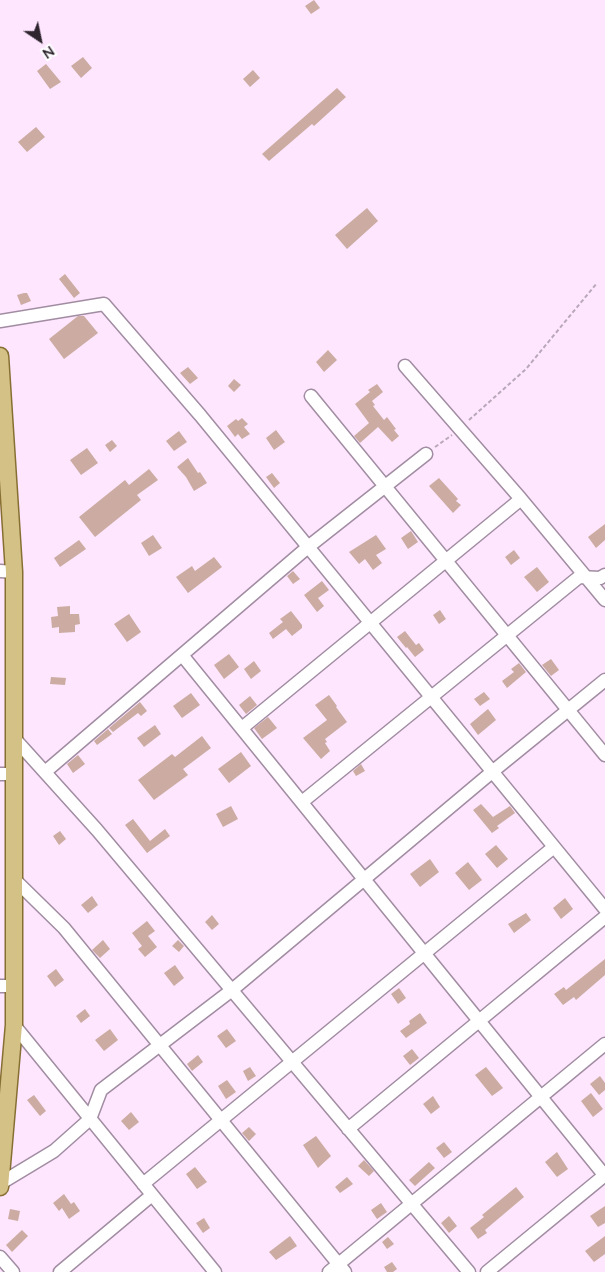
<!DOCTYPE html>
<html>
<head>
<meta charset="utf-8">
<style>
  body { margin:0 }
  #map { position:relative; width:605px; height:1272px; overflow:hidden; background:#fde6fe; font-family:Lato,sans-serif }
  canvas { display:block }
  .north { position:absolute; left:15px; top:15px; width:50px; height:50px; -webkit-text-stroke:4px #fff; paint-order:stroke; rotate:146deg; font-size:14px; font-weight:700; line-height:20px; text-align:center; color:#2d242d }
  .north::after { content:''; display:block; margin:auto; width:18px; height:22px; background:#2d242d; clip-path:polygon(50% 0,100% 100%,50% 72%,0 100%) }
</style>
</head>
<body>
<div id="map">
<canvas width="605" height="1272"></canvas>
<div class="north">N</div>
</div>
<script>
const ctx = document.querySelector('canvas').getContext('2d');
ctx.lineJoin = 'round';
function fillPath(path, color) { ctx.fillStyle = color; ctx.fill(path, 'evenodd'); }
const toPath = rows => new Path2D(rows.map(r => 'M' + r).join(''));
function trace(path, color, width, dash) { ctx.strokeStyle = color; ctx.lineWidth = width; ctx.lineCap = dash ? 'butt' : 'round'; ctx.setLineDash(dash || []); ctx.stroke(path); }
const building = toPath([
  [314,0,320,8,311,14,305,6],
  [83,57,92,68,81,78,71,66],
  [46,64,61,82,50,89,37,71],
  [253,70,260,78,250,87,243,79],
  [337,88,346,97,314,126,312,124,269,161,262,154],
  [36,127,45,137,27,152,18,142],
  [367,208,378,221,347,249,335,235],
  [65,274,80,293,74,298,59,279],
  [24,293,27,293,31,301,21,305,17,295],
  [78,316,84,316,98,333,64,359,49,339],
  [328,350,337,360,324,372,316,362],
  [188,367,198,378,190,384,180,373],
  [234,379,241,385,234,392,228,386],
  [377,384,383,392,372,401,375,405,373,406,384,420,387,417,396,429,394,430,399,436,392,442,378,427,360,443,354,436,369,423,355,404,370,392,368,390],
  [242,418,248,424,244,427,250,434,242,439,238,434,235,437,227,426,236,419,238,421],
  [276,430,285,442,274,450,266,438],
  [179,431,187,442,174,451,166,441],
  [112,440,117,446,110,452,105,445],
  [87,448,98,463,81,475,70,460],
  [188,458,198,473,200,472,207,483,194,491,186,477,177,467],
  [149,469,158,480,137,495,141,500,95,537,79,517,125,480,129,485],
  [272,473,280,483,274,488,266,477],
  [439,478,458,499,456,501,461,505,453,513,429,486],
  [605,524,605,540,596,548,588,537],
  [411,531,418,542,408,549,401,538],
  [153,535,162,548,149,556,141,543],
  [376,535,386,549,376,555,382,563,373,570,365,559,359,564,349,552],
  [79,540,86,549,60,567,54,558],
  [514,550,520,558,511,565,505,557],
  [214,557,222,567,188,593,176,577,192,566,195,571],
  [537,567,549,582,537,592,524,577],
  [293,571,300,579,293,584,287,576],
  [322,581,329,590,318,598,324,606,317,612,304,595],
  [70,606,70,614,79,614,80,624,75,625,75,632,59,633,59,627,52,628,51,617,58,616,57,607],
  [440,610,446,619,439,624,433,615],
  [291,611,302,625,302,628,292,636,286,629,273,639,269,633,283,622,280,619],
  [129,614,141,632,127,642,114,624],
  [405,631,416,645,419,643,424,650,415,657,407,647,406,648,397,637],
  [229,654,239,667,224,679,214,665],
  [551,659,559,670,551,676,542,665],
  [254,661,261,671,251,679,244,669],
  [519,663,526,672,507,688,502,681,514,672,511,669],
  [51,677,66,678,65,685,50,684],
  [484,692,490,699,480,706,474,699],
  [191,693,200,705,182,718,173,706],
  [329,695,337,706,336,707,347,722,325,739,327,742,325,743,330,751,321,759,303,738,327,720,315,705],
  [250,696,257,705,246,714,239,705],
  [140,702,147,711,141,716,138,713,113,732,109,728],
  [488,709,496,720,478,735,470,724],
  [268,717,277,728,262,739,254,728],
  [155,725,161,734,144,747,137,738],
  [108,729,112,734,97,745,94,741],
  [202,736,211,748,183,769,188,775,154,800,138,780,172,754,175,757],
  [241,752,251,766,229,783,218,769],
  [78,755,85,764,73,773,67,764],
  [361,764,365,771,356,776,353,771],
  [481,804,493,817,510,806,515,813,497,826,499,828,492,833,473,810],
  [231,806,238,819,223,827,216,814],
  [133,819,150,841,165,829,170,836,147,853,125,825],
  [60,831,66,839,59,845,53,836],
  [496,845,508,859,497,868,485,854],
  [430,859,439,872,420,887,410,874],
  [468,862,482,880,469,890,455,873],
  [92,896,98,905,88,913,81,905],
  [565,898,573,909,561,919,553,908],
  [526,913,531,920,514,933,508,924],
  [212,915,219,924,212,930,205,922],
  [147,921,155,931,148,936,157,947,145,957,138,949,142,946,132,933],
  [103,940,110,949,100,958,92,950],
  [178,940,184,946,179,952,172,946],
  [605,959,605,975,576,1000,574,997,563,1005,554,994,564,987,566,990],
  [175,965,184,978,174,986,164,973],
  [56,969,64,980,55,987,47,976],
  [399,988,406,998,398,1004,391,994],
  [85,1009,90,1016,81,1023,76,1016],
  [420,1013,427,1023,406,1038,400,1031,410,1024,409,1021],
  [110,1029,118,1040,104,1051,95,1040],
  [227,1029,236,1041,226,1048,217,1036],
  [412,1049,419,1058,410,1065,403,1056],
  [198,1055,203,1062,192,1071,187,1064],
  [250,1067,256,1076,248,1081,243,1071],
  [486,1067,503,1088,492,1096,475,1075],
  [600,1076,605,1083,605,1090,599,1095,590,1084],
  [227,1080,236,1092,226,1099,218,1086],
  [591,1093,603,1109,593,1117,581,1101],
  [34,1095,46,1111,40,1116,27,1100],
  [433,1096,440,1107,431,1114,423,1104],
  [131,1112,139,1122,129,1130,121,1121],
  [249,1127,256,1134,249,1141,242,1133],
  [316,1136,331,1156,318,1168,303,1145],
  [444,1142,452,1152,444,1158,436,1148],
  [557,1152,568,1169,557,1177,545,1162],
  [364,1160,374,1171,369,1176,358,1166],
  [429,1162,435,1168,415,1186,409,1180],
  [195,1167,207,1182,197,1189,186,1174],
  [347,1177,353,1184,340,1193,335,1187],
  [516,1187,524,1197,485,1230,487,1233,478,1239,470,1228,484,1217,482,1215],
  [64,1194,71,1204,74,1202,80,1211,69,1219,62,1208,59,1211,53,1203],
  [381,1203,387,1212,377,1219,371,1210],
  [605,1206,605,1223,598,1227,590,1216],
  [10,1209,20,1211,18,1221,8,1219],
  [449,1216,457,1226,449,1233,441,1223],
  [204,1218,210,1228,203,1233,196,1223],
  [22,1230,28,1236,12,1252,6,1245],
  [290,1236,297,1246,276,1260,269,1252],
  [605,1236,605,1254,594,1262,585,1251],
  [388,1237,394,1244,387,1249,382,1242],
  [392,1262,397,1269,393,1272,387,1272,384,1267]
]);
const path = toPath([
  [469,420,526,369,597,283],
  [435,447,452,435]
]);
const minor = toPath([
  [0,321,104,304,200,415,605,909],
  [405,366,521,499,605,600],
  [311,396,605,755],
  [0,571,14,572],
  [182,655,605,1176],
  [242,728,521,499],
  [14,738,97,830,469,1272],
  [45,772,308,547,426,454],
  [0,774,14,774],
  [302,802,579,577,600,578,605,575],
  [14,879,64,928,345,1272],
  [0,986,14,986],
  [14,1025,215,1272],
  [348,1129,605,917],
  [1,1183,54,1151,90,1119,101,1090,232,990,492,772,605,680],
  [143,1184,554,847],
  [0,1257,13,1272],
  [60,1272,152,1195],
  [329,1272,605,1044],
  [487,1272,605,1175]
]);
const major = toPath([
  [0,356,14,572,14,1025,0,1187]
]);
fillPath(building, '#ccaca2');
trace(minor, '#a18ca2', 15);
trace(major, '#876f33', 19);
trace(path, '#b9a7ba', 2, [4, 2.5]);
trace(minor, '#fff', 12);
trace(major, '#d4c186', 16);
</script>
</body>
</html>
